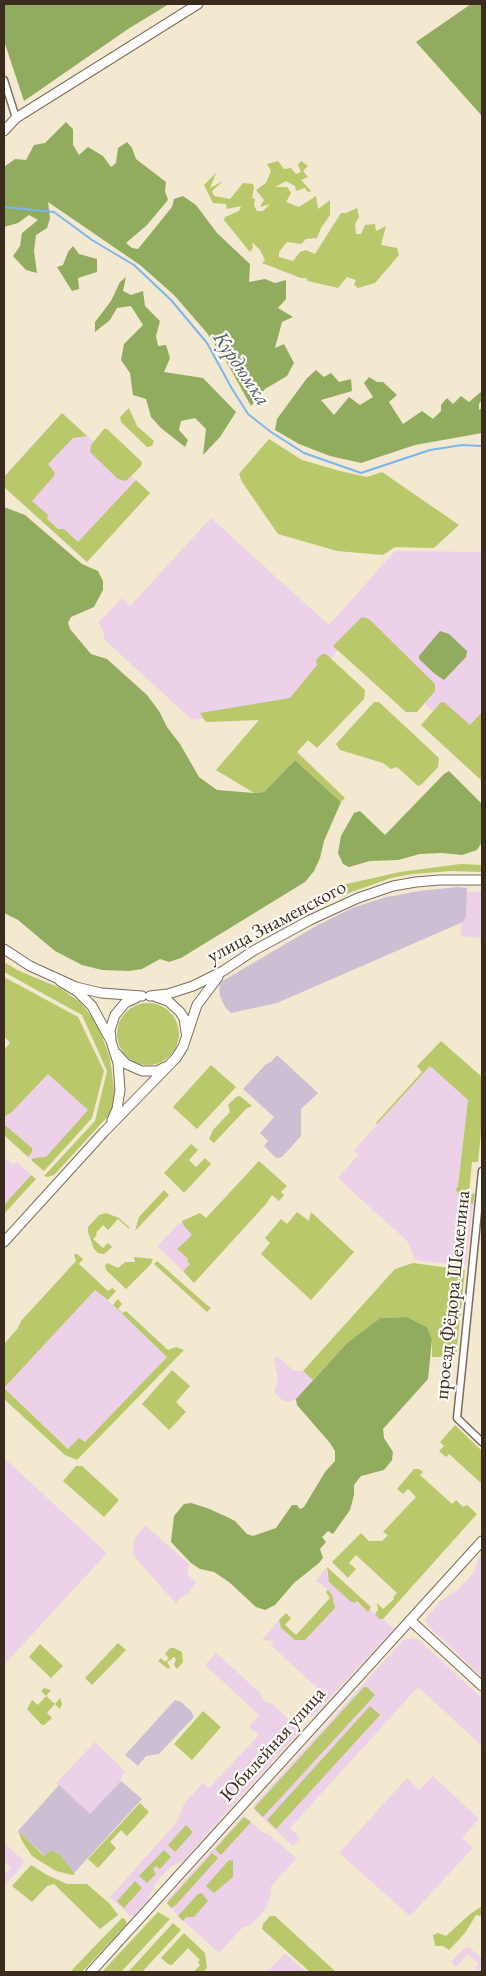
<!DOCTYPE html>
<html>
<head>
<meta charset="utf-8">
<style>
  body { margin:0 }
  #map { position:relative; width:486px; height:1976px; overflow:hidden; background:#f3e8d0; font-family:"EB Garamond",serif }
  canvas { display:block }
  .frame { position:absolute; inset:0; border:5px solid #3b2a1e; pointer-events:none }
</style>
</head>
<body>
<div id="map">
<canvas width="486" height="1976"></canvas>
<div class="frame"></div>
</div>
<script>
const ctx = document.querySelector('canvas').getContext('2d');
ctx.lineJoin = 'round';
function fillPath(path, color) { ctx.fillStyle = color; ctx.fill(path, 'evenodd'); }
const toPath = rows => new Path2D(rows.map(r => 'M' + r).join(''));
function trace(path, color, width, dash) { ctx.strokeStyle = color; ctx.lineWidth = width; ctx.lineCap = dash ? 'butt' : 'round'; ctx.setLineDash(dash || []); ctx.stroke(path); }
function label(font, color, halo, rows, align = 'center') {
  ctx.font = font + ' "EB Garamond",serif'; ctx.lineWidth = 4.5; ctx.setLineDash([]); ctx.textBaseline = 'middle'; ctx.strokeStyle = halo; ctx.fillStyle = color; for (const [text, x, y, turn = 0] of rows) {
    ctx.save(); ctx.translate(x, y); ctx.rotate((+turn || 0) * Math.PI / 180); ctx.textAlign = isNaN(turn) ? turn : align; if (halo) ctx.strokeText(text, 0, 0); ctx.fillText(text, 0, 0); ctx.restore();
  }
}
const built = toPath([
  [62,413,150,493,87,562,4,487,4,477],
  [211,518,329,625,395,551,482,552,482,758,422,701,342,650,337,651,293,706,192,720,104,639,105,637,99,622,122,598,130,606],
  [467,892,482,892,482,938,461,936,461,926,466,916],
  [430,1066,468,1100,458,1186,456,1189,462,1204,473,1204,466,1266,415,1260,408,1242,338,1178,358,1155,354,1150],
  [48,1074,88,1110,44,1171,4,1135,4,1117,12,1112],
  [4,1157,13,1165,17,1162,31,1175,4,1205],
  [182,1221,184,1226,193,1235,177,1249,188,1260,190,1264,183,1271,157,1246],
  [95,1290,100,1293,167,1357,84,1443,69,1449,4,1388],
  [277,1356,294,1371,303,1371,313,1380,296,1399,290,1402,282,1400,274,1392,278,1379,274,1360],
  [4,1458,107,1553,4,1665],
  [145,1525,189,1564,187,1574,196,1583,188,1593,179,1599,176,1604,133,1555,134,1539],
  [482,1553,482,1677,429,1627,425,1620,440,1601,458,1590,474,1572,479,1557],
  [326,1568,329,1582,356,1601,368,1611,370,1609,379,1619,383,1619,394,1629,311,1718,311,1711,308,1707,305,1710,300,1706,317,1691,317,1688,271,1645,273,1641,262,1640,279,1620,281,1628,295,1640,299,1641,335,1606,331,1593,320,1583,315,1582],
  [411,1638,419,1640,482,1698,482,1746,418,1687,290,1828,300,1838,293,1846,253,1809,254,1805,403,1640],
  [216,1653,260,1693,262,1699,267,1703,271,1703,291,1721,296,1728,296,1735,183,1861,170,1867,155,1884,148,1900,134,1916,130,1915,110,1897,177,1822,184,1804,203,1783,209,1788,259,1735,249,1726,259,1715,205,1665],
  [95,1742,125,1771,122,1775,121,1781,90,1815,56,1783],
  [433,1776,479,1819,462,1838,473,1848,410,1916,339,1853,407,1778,419,1790],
  [242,1817,246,1817,263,1833,267,1833,295,1857,295,1860,271,1886,271,1894,267,1906,262,1913,251,1925,243,1927,219,1953,178,1916,167,1903,167,1900],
  [4,1837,7,1846,24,1861,18,1871,4,1886,4,1875,11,1867,4,1861],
  [466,1947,470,1948,482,1959,482,1972,476,1968,479,1964,468,1954,456,1967,451,1962],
  [285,1953,306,1972,267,1972]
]);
const industrial = toPath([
  [458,887,467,888,466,916,463,922,277,1003,231,1013,225,1007,220,996,219,983,316,926,352,908,386,897,419,891],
  [277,1055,318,1093,301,1109,301,1136,282,1157,276,1158,264,1146,268,1141,260,1133,274,1117,243,1089,266,1064,271,1062],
  [175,1700,181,1702,191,1711,194,1717,159,1754,146,1756,138,1766,125,1755],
  [121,1781,142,1799,74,1873,61,1856,54,1851,50,1851,45,1856,18,1831,59,1785,90,1814]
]);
const green = toPath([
  [278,161,284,169,291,168,296,174,301,172,298,165,301,161,308,166,303,171,308,177,301,180,311,191,308,192,305,188,296,191,295,186,286,181,275,187,287,187,291,193,286,202,299,207,316,196,318,209,330,200,330,215,321,228,317,238,306,239,301,244,287,242,279,252,279,257,293,261,300,252,306,250,315,254,341,213,346,213,357,208,359,217,355,224,356,234,361,234,365,225,375,224,376,231,386,226,381,245,397,248,399,255,375,283,358,288,354,285,356,280,347,277,338,288,308,281,306,278,301,278,262,263,265,260,260,250,252,242,253,248,250,252,224,220,225,217,239,211,241,206,227,209,226,204,213,203,204,185,216,173,210,188,223,181,212,191,214,196,230,199,243,183,253,184,254,188,252,198,255,199,254,205,257,211,263,211,270,204,260,207,264,200,256,190,266,183,271,171,267,164],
  [129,408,137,426,154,441,152,446,147,447,121,422,120,417],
  [62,413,87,436,73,438,48,464,55,473,54,476,32,501,48,515,47,519,58,529,64,529,78,542,136,480,150,493,87,562,4,487,4,477],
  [104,429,107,429,142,462,141,466,126,481,118,479,90,452,91,445],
  [269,439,302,460,340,471,367,477,382,472,459,525,434,548,395,547,383,555,337,551,278,534,242,482,239,474],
  [362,617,369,619,435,684,435,691,417,712,406,712,333,646],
  [322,654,326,654,365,690,364,699,317,748,308,740,297,752,345,798,341,802,295,760,264,792,254,793,216,770,259,720,206,722,200,713,290,698,317,665,316,660],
  [374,702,379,702,439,758,438,767,422,784,418,786,397,767,391,769,383,763,340,750,336,744],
  [441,702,445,703,470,725,482,712,482,781,421,725],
  [461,864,482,865,482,872,451,871,412,874,391,878,346,894,341,891,338,886,400,872],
  [4,962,17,970,60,988,80,1002,97,1023,110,1058,115,1096,114,1106,110,1114,54,1175,48,1177,44,1176,95,1121,107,1071,82,1015,4,972],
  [4,977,78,1017,104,1071,92,1118,44,1171,31,1160,34,1158,46,1157,88,1110,48,1074,12,1112,4,1117,4,1050,10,1043,4,1036],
  '117 1034a31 31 0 1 1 62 0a31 31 0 1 1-62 0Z',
  [441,1041,482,1077,482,1123,478,1162,472,1162,469,1193,475,1194,473,1204,462,1204,456,1189,458,1186,468,1100,430,1066,377,1124,376,1123,422,1072,417,1066],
  [211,1065,236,1087,197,1129,173,1107],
  [240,1096,252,1106,246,1109,214,1143,209,1139,213,1130,230,1112,228,1105,236,1097],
  [4,1126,6,1126,32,1148,32,1152,28,1157,4,1135],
  [191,1144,198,1150,189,1160,196,1167,205,1158,211,1164,184,1193,164,1173],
  [259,1161,287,1186,281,1192,284,1195,279,1201,272,1195,266,1204,194,1283,183,1271,190,1264,187,1261,188,1259,177,1249,192,1235,184,1226,182,1221,200,1213,206,1218],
  [31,1175,36,1179,4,1214,4,1205],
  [164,1190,169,1195,135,1231,139,1217],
  [297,1212,309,1221,311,1212,354,1252,311,1300,261,1254,270,1243,265,1238,281,1219,287,1224],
  [106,1213,119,1218,129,1227,129,1229,118,1219,108,1230,103,1225,96,1233,97,1235,93,1239,103,1248,108,1243,112,1247,104,1254,98,1253,94,1249,88,1232,88,1227,99,1215],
  [74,1254,77,1254,83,1259,79,1264,108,1291,112,1288,116,1291,108,1300,95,1290,4,1388,68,1449,79,1438,85,1442,167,1357,113,1305,118,1299,122,1304,118,1309,123,1313,126,1311,168,1350,176,1347,184,1350,77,1460,65,1455,4,1399,4,1344,18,1328,21,1321,76,1261],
  [134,1257,153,1259,151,1264,126,1289,106,1270,105,1266,107,1263,118,1268,125,1262,135,1262],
  [157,1261,207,1305,211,1308,207,1312,154,1264],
  [413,1263,465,1270,456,1357,432,1357,432,1339,427,1327,407,1317,380,1318,347,1343,313,1380,303,1371,395,1269],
  [172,1370,190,1386,176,1402,186,1412,169,1430,142,1404],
  [455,1425,482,1451,482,1484,449,1454,446,1457,439,1451,444,1446,440,1442],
  [76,1466,82,1466,119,1500,104,1517,63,1481],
  [414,1469,419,1469,423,1472,420,1475,452,1504,456,1500,463,1507,467,1505,477,1514,383,1619,379,1619,375,1614,378,1610,377,1603,383,1609,394,1599,393,1597,397,1593,356,1555,349,1563,356,1569,348,1578,332,1562,361,1533,369,1541,382,1541,388,1535,383,1532,416,1497,408,1489,403,1494,397,1489],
  [327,1567,371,1607,368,1612,357,1601,355,1603,350,1601,329,1582],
  [328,1590,332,1595,335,1608,305,1640,295,1640,281,1628,279,1620,286,1613,291,1618,285,1625,296,1635,330,1598,326,1592],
  [118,1643,126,1650,92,1685,85,1678],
  [40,1644,63,1666,51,1678,29,1657],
  [170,1648,174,1648,182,1652,183,1662,177,1669,174,1665,176,1659,174,1657,167,1662,170,1667,168,1669,158,1661,161,1658,165,1662,169,1658,165,1654],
  [364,1687,367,1687,375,1695,263,1817,254,1808],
  [44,1688,51,1690,46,1696,55,1704,60,1698,62,1704,60,1709,55,1704,47,1713,52,1718,44,1725,42,1725,27,1709,32,1700,38,1705,46,1696,41,1691],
  [370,1706,380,1715,276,1829,267,1820],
  [203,1711,221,1727,192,1760,174,1744],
  [140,1803,149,1812,127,1836,121,1830,110,1842,116,1848,98,1868,88,1859],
  [244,1817,251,1822,221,1855,215,1849],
  [186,1825,193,1832,175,1852,168,1845],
  [18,1831,44,1856,50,1851,54,1851,61,1856,75,1874,72,1875,56,1871,32,1856,22,1841],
  [164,1850,171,1857,160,1869,156,1866,153,1869,156,1874,147,1883,139,1876],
  [212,1853,218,1858,176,1905,171,1908,167,1903],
  [229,1860,233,1861,233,1877,214,1893,206,1886],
  [31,1865,47,1875,67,1884,87,1884,110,1904,118,1915,100,1929,54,1884,47,1886,32,1902,12,1886],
  [135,1881,142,1888,124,1908,117,1901],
  [202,1893,208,1901,194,1917,186,1917,183,1921,178,1916,198,1894],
  [482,1906,482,1913,480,1916,476,1915,465,1933,449,1950,443,1946,435,1946,433,1935,438,1933,446,1936,470,1914],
  [158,1912,170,1919,121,1972,102,1972],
  [270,1916,275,1916,336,1972,310,1972,262,1929,263,1924],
  [122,1918,125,1919,127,1924,82,1972,70,1972],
  [173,1923,181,1930,142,1972,129,1971],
  [184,1933,205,1953,207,1968,203,1972,194,1972,200,1965,198,1962,200,1960,188,1948,172,1965,168,1964,161,1958]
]);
const forest = toPath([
  [4,4,169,4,128,29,24,101,4,41],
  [471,4,482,4,482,116,416,42],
  [66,122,73,129,73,145,79,155,88,147,103,156,111,167,116,163,118,148,127,142,132,148,136,159,166,182,165,191,168,200,147,225,126,243,132,248,138,249,172,207,174,199,183,196,196,205,217,233,250,264,249,282,265,279,275,283,286,280,286,299,278,308,293,317,282,322,275,348,284,344,294,363,287,376,265,389,251,406,226,361,207,333,174,295,140,265,48,202,50,218,47,228,36,235,34,251,37,273,26,270,13,256,20,246,22,233,38,220,29,215,18,223,4,227,4,167,15,159,26,160,34,145,45,143],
  [73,246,79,254,97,259,97,272,78,278,79,289,72,291,57,267,63,265,68,252],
  [126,277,123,291,131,295,143,291,145,306,160,321,156,336,158,346,166,345,170,358,164,372,203,378,236,412,220,437,203,455,206,429,195,418,181,421,179,430,188,440,185,447,161,428,151,417,146,399,133,395,130,373,121,360,124,344,143,325,131,306,117,308,110,320,95,332,95,322,111,301,120,282],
  [316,370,324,377,331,373,339,382,351,379,352,391,321,400,334,415,349,397,360,405,373,397,364,383,369,377,377,382,383,382,397,395,389,402,403,424,422,411,433,419,441,411,441,405,447,398,453,404,461,396,469,402,482,391,482,400,479,404,479,410,482,408,482,433,415,445,361,463,330,456,299,444,275,430,277,419,307,378],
  [4,507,25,515,82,564,98,571,103,581,103,590,94,607,71,617,68,623,70,629,91,654,107,659,147,695,159,711,167,727,180,744,199,777,217,790,254,793,264,792,295,760,341,802,324,841,320,858,314,871,305,882,181,958,169,962,160,959,142,969,129,971,102,970,82,965,55,951,18,920,4,913],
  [440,631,449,634,467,651,466,657,444,680,435,674,419,659,419,656],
  [449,771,482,804,482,842,477,850,462,855,442,853,420,854,398,860,370,861,349,867,343,864,338,853,341,836,354,813,360,811,385,835,444,774],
  [407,1317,427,1327,432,1339,428,1379,383,1429,384,1438,393,1452,392,1460,384,1470,361,1476,354,1485,354,1495,350,1510,333,1534,328,1531,322,1537,326,1542,320,1549,323,1558,319,1563,294,1583,275,1605,265,1610,256,1607,229,1582,214,1572,200,1569,191,1563,171,1542,174,1516,184,1504,191,1503,207,1508,225,1516,235,1521,247,1534,253,1536,276,1528,292,1505,297,1505,300,1509,304,1507,325,1472,335,1461,335,1451,330,1443,297,1405,296,1399,347,1343,380,1318]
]);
const stream = toPath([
  [4,207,54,212,92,240,134,265,171,300,207,343,231,387,248,414,271,432,304,453,361,473,430,450,462,445,482,446]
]);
const street = toPath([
  [4,80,16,118],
  [482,1171,457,1418,482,1442]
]);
const secondary = toPath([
  [4,131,16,118,198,4],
  [4,949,30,966,76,987,101,993,142,996],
  [60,981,78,992,92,1006,111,1041,118,1063,120,1090,117,1109,112,1120],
  [150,996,168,994,193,986,223,971,253,951,310,920,358,898,393,886,416,882,440,880,482,880],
  [156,997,168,1001,180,1012,184,1018,186,1032],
  [111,1038,110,1030,115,1015,125,1003,136,998],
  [116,1053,126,1064,142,1071,157,1071,165,1067],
  [4,1242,104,1132,176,1058,183,1047,197,1005,218,977],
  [410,1620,482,1686],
  [91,1972,482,1541]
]);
const streetNames = [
  ["улица Знаменского",277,922,-28],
  ["проезд Фёдора Шемелина",453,1295,-84],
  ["Юбилейная улица",273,1745,-48]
];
const waterNames = [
  ["Курдюмка",241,369,56]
];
fillPath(built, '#edd1e9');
fillPath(industrial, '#ccbfd4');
fillPath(green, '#b9c86b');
fillPath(forest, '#92ac5f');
trace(stream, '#7cb6ed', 2);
trace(street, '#7b6c5c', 9);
trace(secondary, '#7b6c5c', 11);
trace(street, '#fff', 6);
trace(secondary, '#fff', 9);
label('20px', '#3b2a1e', '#fdfcf7', streetNames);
label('italic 21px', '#525b66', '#fdfcf7', waterNames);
</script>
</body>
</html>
